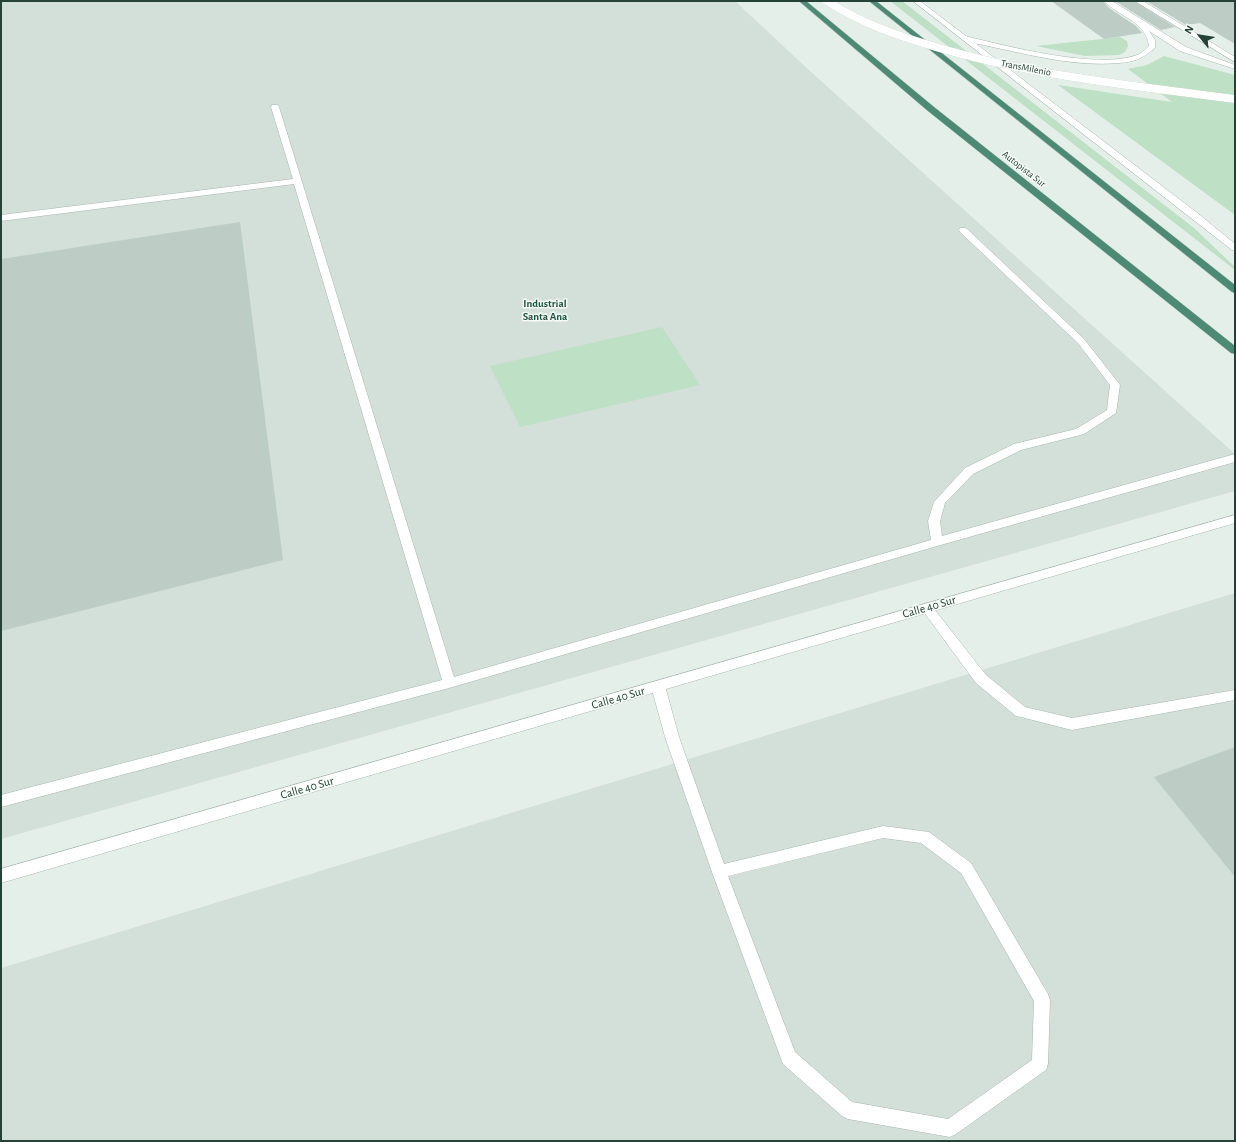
<!DOCTYPE html>
<html>
<head>
<meta charset="utf-8">
<style>
  body { margin:0 }
  #map { position:relative; width:1236px; height:1142px; overflow:hidden; background:#e5efea; font-family:"Alegreya Sans",sans-serif }
  canvas { display:block }
  .frame { position:absolute; inset:0; border:2px solid #244237; pointer-events:none }
  .north { position:absolute; left:1180px; top:16px; width:40px; height:40px; -webkit-text-stroke:3px #f6fbf8; paint-order:stroke; rotate:300deg; font-size:11px; font-weight:700; line-height:16px; text-align:center; color:#244237 }
  .north::after { content:''; display:block; margin:auto; width:14px; height:18px; background:#244237; clip-path:polygon(50% 0,100% 100%,50% 72%,0 100%) }
</style>
</head>
<body>
<div id="map">
<canvas width="1236" height="1142"></canvas>
<div class="frame"></div>
<div class="north">N</div>
</div>
<script>
const context = document.querySelector('canvas').getContext('2d');
context.lineJoin = 'round';
function fill(path, color) { context.fillStyle = color; context.fill(path, 'evenodd'); }
function strokePath(path, color, width, dash) { context.strokeStyle = color; context.lineWidth = width; context.lineCap = dash ? 'butt' : 'round'; context.setLineDash(dash || []); context.stroke(path); }
function label(font, color, halo, rows, align = 'center') {
  context.font = font + ' "Alegreya Sans",sans-serif'; context.lineWidth = 3; context.setLineDash([]); context.textBaseline = 'middle'; context.strokeStyle = halo; context.fillStyle = color; for (const [text, x, y, turn = 0] of rows) {
    context.save(); context.translate(x, y); context.rotate((+turn || 0) * Math.PI / 180); context.textAlign = isNaN(turn) ? turn : align; if (halo) context.strokeText(text, 0, 0); context.fillText(text, 0, 0); context.restore();
  }
}
const built = new Path2D(`
  M 1,1 L 735,1 L 810,71 L 1235,454 L 1235,491 L 1,839 Z
  M 1235,593 L 1235,1141 L 1,1141 L 1,968 Z`);
const green = new Path2D(`
  M 890,1 L 902,1 L 1194,228 L 1235,267 L 1235,270 Z
  M 1120,37 L 1127,41 L 1128,46 L 1125,52 L 1119,55 L 1085,56 L 1036,46 Z
  M 1164,56 L 1235,75 L 1235,215 L 1058,85 L 1172,102 L 1128,69 L 1147,65 Z
  M 662,327 L 700,385 L 520,427 L 490,366 Z`);
const building = new Path2D(`
  M 1051,1 L 1103,1 L 1109,8 L 1136,26 L 1142,33 L 1104,39 Z
  M 1115,1 L 1134,1 L 1175,27 L 1161,30 Z
  M 1146,1 L 1235,1 L 1235,44 L 1200,23 L 1186,25 Z
  M 240,222 L 283,560 L 1,631 L 1,259 Z
  M 1235,747 L 1235,877 L 1154,777 Z`);
const service = new Path2D(`
  M 1104,1 L 1112,1 L 1186,47 L 1235,65 L 1235,69 L 1180,51 L 1149,31 L 1155,40 L 1155,48 C 1143,58 1135,62 1119,63 C 1076,67 1030,55 988,46 C 980,44 968,43 962,38 L 965,36 C 1006,46 1098,70 1137,55 C 1141,54 1146,49 1149,46 C 1146,21 1119,17 1104,1 Z
  M 1135,1 L 1143,1 L 1235,57 L 1235,62 Z
  M 272,105 L 278,105 L 279,107 L 454,677 L 931,540 L 928,521 L 934,502 L 965,468 L 1014,444 L 1076,429 L 1107,410 L 1110,385 L 1078,343 L 960,232 L 959,230 L 960,228 L 966,228 L 1084,339 L 1120,385 L 1116,413 L 1084,434 L 1021,450 L 973,474 L 945,503 L 940,521 L 942,536 L 1235,454 L 1235,462 L 937,546 L 449,688 L 1,807 L 1,795 L 442,680 L 294,184 L 1,221 L 1,215 L 293,179 L 271,107 Z
  M 927,603 L 931,605 L 986,675 L 1025,707 L 1072,718 L 1235,690 L 1235,700 L 1072,730 L 1021,717 L 1016,716 L 976,683 L 923,611 L 921,608 L 923,605 Z
  M 658,681 L 663,682 L 665,686 L 679,737 L 724,864 L 883,826 L 929,832 L 971,863 L 1048,994 L 1050,1000 L 1048,1064 L 1046,1070 L 956,1134 L 950,1137 L 848,1119 L 842,1116 L 783,1064 L 712,872 L 665,737 L 651,686 L 653,682 ZM 883,838 L 921,843 L 961,873 L 1034,1001 L 1032,1060 L 948,1119 L 852,1102 L 795,1052 L 728,876 Z`);
const minor = new Path2D(`
  M 913,1 L 920,1 L 1200,215 L 1235,244 L 1235,251 L 1232,250 Z
  M 1235,515 L 1235,523 L 1,883 L 1,869 Z`);
const trunk = new Path2D(`
  M 799,1 L 806,1 L 934,107 L 1235,346 L 1235,354 L 1231,353 L 928,111 Z
  M 869,1 L 876,1 L 1235,285 L 1235,293 L 1232,292 Z`);
const serviceBridge = new Path2D(`
  M 827,1 C 860,23 898,36 936,47 C 1033,76 1135,86 1235,99`);
const farStreetnames = [
  ["TransMilenio",1026,68,11],
  ["Autopista Sur",1024,169,38]
];
const farNeighbourhoodnames = [
  ["Industrial",545,304],
  ["Santa Ana",545,317]
];
const streetNames = [
  ["Calle 40 Sur",929,607,-16],
  ["Calle 40 Sur",618,698,-16],
  ["Calle 40 Sur",307,788,-16]
];
fill(built, '#d3dfd9');
fill(green, '#bee0c5');
fill(building, '#bdcdc5');
strokePath(service, '#a7b8b1', 1);
strokePath(minor, '#a7b8b1', 1);
strokePath(trunk, '#c2cac7', 1);
fill(service, '#fff');
fill(minor, '#fff');
fill(trunk, '#4c8a76');
strokePath(serviceBridge, '#a7b8b1', 8, []);
strokePath(serviceBridge, '#fff', 8);
label('10px', '#244237', '#f6fbf8', farStreetnames);
label('bold 11px', '#1e5543', '#f6fbf8', farNeighbourhoodnames);
label('12px', '#244237', '#f6fbf8', streetNames);
</script>
</body>
</html>
